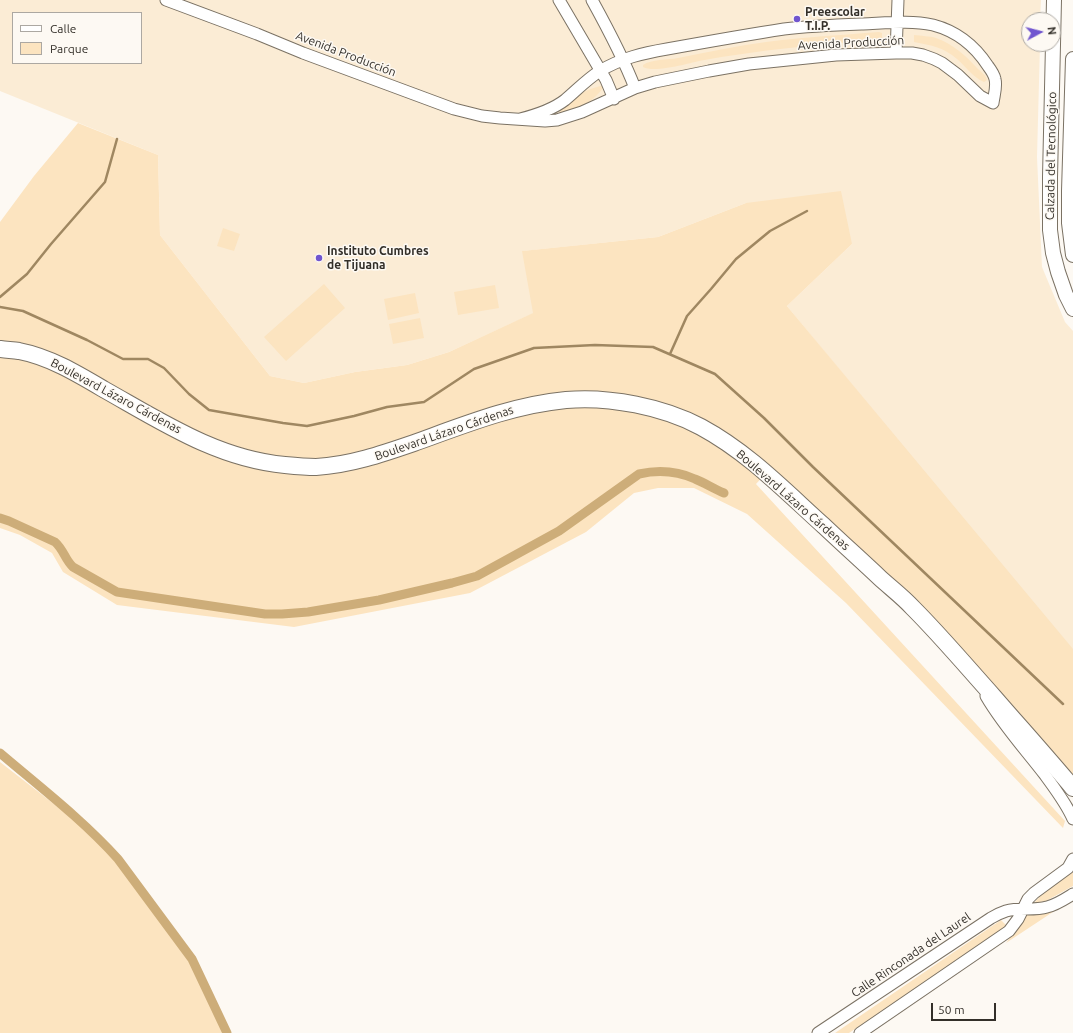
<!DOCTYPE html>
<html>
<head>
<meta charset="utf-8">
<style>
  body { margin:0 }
  #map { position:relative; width:1073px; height:1033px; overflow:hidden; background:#fdf9f3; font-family:Ubuntu,sans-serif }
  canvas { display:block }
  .legend { position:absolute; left:12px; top:12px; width:130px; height:52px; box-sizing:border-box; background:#fdf9f3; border:1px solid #aca8a2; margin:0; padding:5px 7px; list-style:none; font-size:12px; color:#332f29 }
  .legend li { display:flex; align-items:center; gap:8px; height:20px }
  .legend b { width:20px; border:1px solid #aca8a2 }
  .north { position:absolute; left:1021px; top:12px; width:40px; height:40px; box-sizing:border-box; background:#fdf9f3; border:1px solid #aca8a2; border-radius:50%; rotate:83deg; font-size:11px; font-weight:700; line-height:16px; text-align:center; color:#332f29 }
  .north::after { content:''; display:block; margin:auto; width:14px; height:18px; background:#7055cf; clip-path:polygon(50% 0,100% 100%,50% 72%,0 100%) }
  .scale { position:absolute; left:931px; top:1003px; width:65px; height:18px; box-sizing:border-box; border:2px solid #332f29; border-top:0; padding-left:5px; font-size:12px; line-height:14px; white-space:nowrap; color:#332f29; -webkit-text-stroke:3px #fdf9f3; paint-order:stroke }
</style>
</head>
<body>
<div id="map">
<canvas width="1073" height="1033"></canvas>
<ul class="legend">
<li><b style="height:5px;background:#fff"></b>Calle</li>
<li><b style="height:11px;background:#fce4c0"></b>Parque</li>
</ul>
<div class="north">N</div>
<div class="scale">50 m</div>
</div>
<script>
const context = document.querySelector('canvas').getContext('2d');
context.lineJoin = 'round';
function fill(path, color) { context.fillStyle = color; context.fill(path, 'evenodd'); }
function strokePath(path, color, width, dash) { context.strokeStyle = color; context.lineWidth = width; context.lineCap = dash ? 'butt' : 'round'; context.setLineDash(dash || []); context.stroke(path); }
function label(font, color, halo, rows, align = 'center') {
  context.font = font + ' Ubuntu,sans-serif'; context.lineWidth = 3; context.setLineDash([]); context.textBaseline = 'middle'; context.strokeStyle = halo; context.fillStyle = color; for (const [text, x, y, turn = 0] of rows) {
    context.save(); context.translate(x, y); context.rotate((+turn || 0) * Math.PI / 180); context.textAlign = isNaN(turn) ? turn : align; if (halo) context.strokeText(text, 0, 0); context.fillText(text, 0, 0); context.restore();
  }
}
const built = new Path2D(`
  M 0,0 L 1041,0 L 1040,20 L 1029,20 L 1029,44 L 1040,44 L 1037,157 L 1042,267 L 1065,322 L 1073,331 L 1073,654 L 787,306 L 852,244 L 746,203 L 658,237 L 523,251 L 534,313 L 449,352 L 407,365 L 355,372 L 304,383 L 270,376 L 160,235 L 158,155 L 0,91 ZM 13,13 L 141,13 L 141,63 L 13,63 Z`);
const green = new Path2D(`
  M 879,32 L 882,33 L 882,38 L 881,40 C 820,44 759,50 699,61 C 687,64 654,73 643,67 L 643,65 C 651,59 668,60 678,58 C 708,52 737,46 766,42 C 804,37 841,35 879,32 Z
  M 914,35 C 921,36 930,36 936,38 C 953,44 966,56 977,68 C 981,72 986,75 987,80 L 984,82 C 973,77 966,67 957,59 C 945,48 931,45 914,42 Z
  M 605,85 C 593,103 581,107 562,113 L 559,113 C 565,99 591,87 605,85 Z
  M 78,123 L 158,155 L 160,235 L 270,376 L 304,383 L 355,372 L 407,365 L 449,352 L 533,313 L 522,251 L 658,237 L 746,203 L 841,191 L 852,244 L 787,306 L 1073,649 L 1073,777 L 770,469 L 756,484 L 1065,821 L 1063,828 L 846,603 L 747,514 L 694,488 L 658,488 L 634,493 L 586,532 L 470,593 L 294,627 L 117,605 L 63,572 L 52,553 L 20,535 L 0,528 L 0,222 L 34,176 Z
  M 223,228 L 240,234 L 234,251 L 217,246 Z
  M 324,284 L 345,308 L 286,361 L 264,337 Z
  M 495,285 L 499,308 L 458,315 L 454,292 Z
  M 415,293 L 419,313 L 388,320 L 384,299 Z
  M 420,318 L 424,338 L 393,344 L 389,324 Z
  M 0,762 L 104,843 L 192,959 L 227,1033 L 0,1033 Z
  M 1073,872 L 1073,886 L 1046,901 L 1034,903 L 1043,893 Z
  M 1062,906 L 1006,943 L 1027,914 Z
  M 1001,920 L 1008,927 L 849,1033 L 835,1033 Z`);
const stream = new Path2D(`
  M 0,297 L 27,274 L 51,244 L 105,182 L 117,139
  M 0,307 L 23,311 L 87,340 L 123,359 L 148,359 L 164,368 L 189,394 L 209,410 L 283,423 L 307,426 L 354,416 L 387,407 L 424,402 L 474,369 L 534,348 L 595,345 L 653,347 L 715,374 L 764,418 L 813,467 L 1063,704
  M 670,354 L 687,316 L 711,289 L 736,259 L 770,231 L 807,211`);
const canal = new Path2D(`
  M 0,518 L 9,521 L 55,542 C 64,550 65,560 73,567 L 117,592 L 265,614 L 282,614 L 308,612 L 379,600 L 452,583 L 477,576 L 559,531 L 639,474 C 657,470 677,471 695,479 C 705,483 714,489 724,493
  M 0,753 C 40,787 83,820 118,859 L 192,959 L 227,1033`);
const minor = new Path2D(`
  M 166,0 L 257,34 L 303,53 L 454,109 L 482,116 L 500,118 L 545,121 L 557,120 L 582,112 L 635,88 L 655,82 L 709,71 L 749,64 L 836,55 L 896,53 L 912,53 L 923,55 L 934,59 L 942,63 L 958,75 L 980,96 L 993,103 C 994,95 997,87 995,79 C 994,74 991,70 988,66 C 975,46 956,31 933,25 C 911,20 886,23 863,24 C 837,25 810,26 784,29 C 745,35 706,42 667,49 C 644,53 621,58 600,71 C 587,79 577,90 565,100 C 552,110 536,115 520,119
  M 559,0 L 606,80 L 614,99
  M 592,0 C 608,29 623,57 635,88
  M 896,53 L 898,0
  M 986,696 C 1002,724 1025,749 1045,775 C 1055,789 1066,803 1073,819
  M 818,1033 L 991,918 C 996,915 1000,913 1006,911 C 1019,907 1034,911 1047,907 C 1056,905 1065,899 1073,894
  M 860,1033 L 1009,931 L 1018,919 L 1028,899 L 1034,893 L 1068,868 L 1073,859`);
const major = new Path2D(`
  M 1054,0 L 1050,177 L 1050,230 L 1053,253 L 1058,272 L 1066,295 L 1073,309
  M 1073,59 L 1069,191 L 1069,223 L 1073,255`);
const highway = new Path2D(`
  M 0,349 C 6,350 13,350 19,351 C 50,357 78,374 105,390 C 162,422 218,459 285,465 C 295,466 306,467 316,467 C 350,465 382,454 414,443 C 464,425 513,405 566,400 C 609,396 664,407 701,427 C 749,453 785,491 824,526 C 843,544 862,561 880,578 C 891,588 903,597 913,608 C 941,636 967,667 994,697 C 1020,727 1047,757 1073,788`);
const markers = [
  [797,19,4,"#7055cf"],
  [319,258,4,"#7055cf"]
];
const poiNames = [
  ["Preescolar",805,12],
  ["T.I.P.",805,26],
  ["Instituto Cumbres",327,251],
  ["de Tijuana",327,265]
];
const streetNames = [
  ["Avenida Producción",851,43,-3],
  ["Avenida Producción",346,54,21],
  ["Calzada del Tecnológico",1051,156,-89],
  ["Boulevard Lázaro Cárdenas",116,396,28],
  ["Boulevard Lázaro Cárdenas",444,433,-19],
  ["Boulevard Lázaro Cárdenas",793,500,41],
  ["Calle Rinconada del Laurel",911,955,-34]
];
fill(built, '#fbecd5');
fill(green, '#fce4c0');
strokePath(stream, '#9f8761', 2.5);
strokePath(canal, '#cdad79', 9);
strokePath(minor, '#7b7264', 13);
strokePath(major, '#7b7264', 16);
strokePath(highway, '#7b7264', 18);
strokePath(minor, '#fff', 11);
strokePath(major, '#fff', 14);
strokePath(highway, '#fff', 16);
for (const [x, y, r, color] of markers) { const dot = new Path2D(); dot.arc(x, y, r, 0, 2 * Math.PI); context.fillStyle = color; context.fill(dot); strokePath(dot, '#fdf9f3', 1.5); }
label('bold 12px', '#332f29', '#fdf9f3', poiNames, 'left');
label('12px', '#332f29', '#fdf9f3', streetNames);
</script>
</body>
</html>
